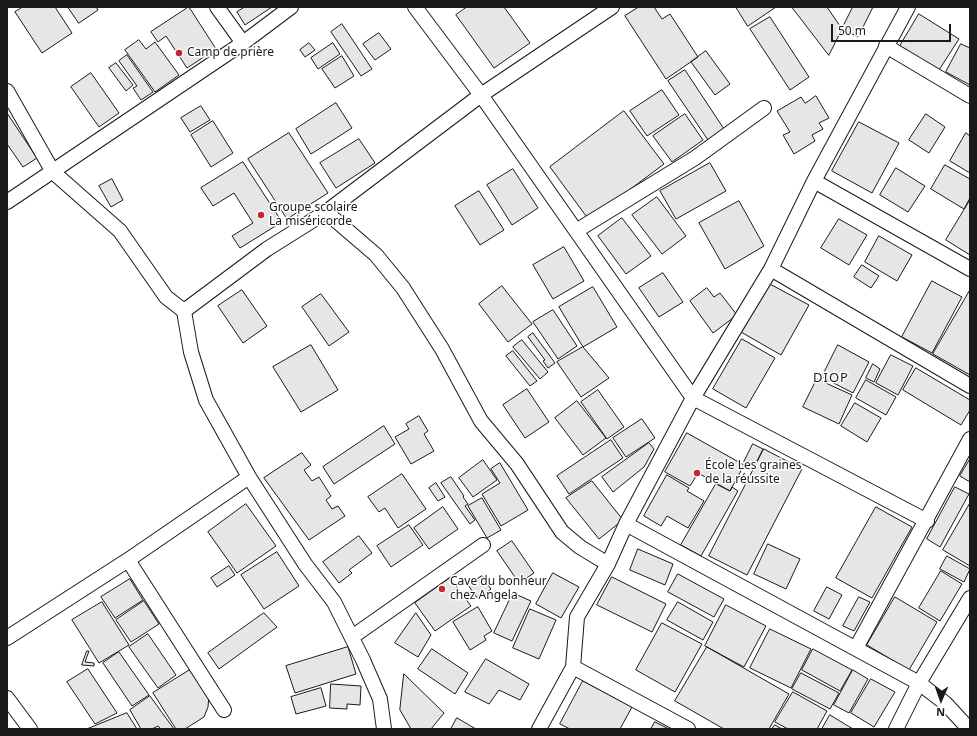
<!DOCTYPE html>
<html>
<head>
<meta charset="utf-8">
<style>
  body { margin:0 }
  #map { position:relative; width:977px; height:736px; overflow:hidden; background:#fff; font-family:"Noto Sans",sans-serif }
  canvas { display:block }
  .frame { position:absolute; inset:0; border:8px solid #1a1a1a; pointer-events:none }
  .north { position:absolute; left:921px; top:680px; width:40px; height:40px; -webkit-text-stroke:3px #fff; paint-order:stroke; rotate:182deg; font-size:11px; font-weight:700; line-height:16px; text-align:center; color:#1a1a1a }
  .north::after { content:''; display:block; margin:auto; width:14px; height:18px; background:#1a1a1a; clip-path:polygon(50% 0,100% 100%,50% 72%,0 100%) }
  .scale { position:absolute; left:831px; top:24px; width:120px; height:18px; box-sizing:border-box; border:2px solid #1a1a1a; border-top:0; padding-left:5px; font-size:12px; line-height:14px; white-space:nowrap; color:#1a1a1a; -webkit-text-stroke:3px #fff; paint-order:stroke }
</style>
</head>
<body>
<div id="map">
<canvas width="977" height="736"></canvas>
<div class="frame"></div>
<div class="north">N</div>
<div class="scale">50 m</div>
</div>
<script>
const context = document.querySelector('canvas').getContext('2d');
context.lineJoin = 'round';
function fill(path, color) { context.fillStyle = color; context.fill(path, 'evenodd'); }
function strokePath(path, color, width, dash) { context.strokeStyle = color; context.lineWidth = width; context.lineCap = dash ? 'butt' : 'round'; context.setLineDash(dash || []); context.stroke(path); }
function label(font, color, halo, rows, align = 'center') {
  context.font = font + ' "Noto Sans",sans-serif'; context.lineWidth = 3; context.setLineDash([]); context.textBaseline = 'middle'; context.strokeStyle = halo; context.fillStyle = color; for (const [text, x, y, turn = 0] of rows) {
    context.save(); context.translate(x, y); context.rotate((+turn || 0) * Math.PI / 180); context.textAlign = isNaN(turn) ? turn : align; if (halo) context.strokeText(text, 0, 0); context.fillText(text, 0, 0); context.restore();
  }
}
const building = new Path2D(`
  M 23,7 L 55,7 L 72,33 L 42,53 L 15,12 Z
  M 68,7 L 96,7 L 98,10 L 79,23 Z
  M 189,7 L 216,49 L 187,68 L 166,36 L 158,42 L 151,32 Z
  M 245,7 L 272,7 L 245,25 L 237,12 Z
  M 467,7 L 504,7 L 530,43 L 494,68 L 456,15 Z
  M 639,7 L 654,7 L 662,19 L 670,14 L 698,57 L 666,79 L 625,16 Z
  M 736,7 L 776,7 L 748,26 Z
  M 792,7 L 827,7 L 842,29 L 829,55 Z
  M 853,7 L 873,7 L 858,37 L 842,29 Z
  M 919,14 L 959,39 L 939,70 L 900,46 Z
  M 770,17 L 809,77 L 790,90 L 750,29 Z
  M 342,24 L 372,69 L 361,76 L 331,32 Z
  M 379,33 L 391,49 L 375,60 L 363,44 Z
  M 139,40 L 146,49 L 155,42 L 179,75 L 155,92 L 125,50 Z
  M 309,43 L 315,50 L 305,57 L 300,50 Z
  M 333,43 L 340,54 L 318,69 L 311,58 Z
  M 961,44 L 970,48 L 970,85 L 946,72 Z
  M 706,51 L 730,84 L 715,95 L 691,62 Z
  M 127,55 L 153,92 L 141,100 L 133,88 L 137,86 L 119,61 Z
  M 342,56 L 354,76 L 335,88 L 322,69 Z
  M 116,63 L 133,85 L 126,91 L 109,68 Z
  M 685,70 L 724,129 L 708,140 L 668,81 Z
  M 91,73 L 119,113 L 99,127 L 71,87 Z
  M 662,90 L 679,115 L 647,136 L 630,111 Z
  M 816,96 L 829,118 L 819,123 L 823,129 L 812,135 L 815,141 L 794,154 L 783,135 L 790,132 L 777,111 L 801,97 L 805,103 Z
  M 336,103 L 352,128 L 311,154 L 296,129 Z
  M 201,106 L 210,120 L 190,132 L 181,118 Z
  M 624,111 L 664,164 L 589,220 L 550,167 Z
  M 7,113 L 37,158 L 23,167 L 7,144 Z
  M 685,114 L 703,140 L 672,162 L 653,136 Z
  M 926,114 L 945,127 L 929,153 L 909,140 Z
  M 213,121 L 233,153 L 211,167 L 191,135 Z
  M 859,122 L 899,143 L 872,193 L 832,171 Z
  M 289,133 L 328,193 L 287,219 L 248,159 Z
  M 966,133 L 970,136 L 970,173 L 950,161 Z
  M 359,139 L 375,163 L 336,188 L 320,163 Z
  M 243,162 L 282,222 L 240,248 L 232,236 L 253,223 L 234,193 L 213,206 L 201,188 Z
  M 710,163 L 726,191 L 676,219 L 660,191 Z
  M 945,165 L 970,179 L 970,198 L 964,209 L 931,189 Z
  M 896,168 L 925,186 L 908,212 L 880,195 Z
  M 513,169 L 538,208 L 512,225 L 487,185 Z
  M 112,179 L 123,200 L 111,207 L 99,186 Z
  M 479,191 L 504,230 L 480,245 L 455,206 Z
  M 657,197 L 686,236 L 662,254 L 632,215 Z
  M 970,200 L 970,255 L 946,240 Z
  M 739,201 L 764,246 L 725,269 L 699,223 Z
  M 622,218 L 651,256 L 626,274 L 598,236 Z
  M 839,219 L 867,235 L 849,265 L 821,248 Z
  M 879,236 L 912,255 L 897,281 L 865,262 Z
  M 564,247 L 584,281 L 553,299 L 533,265 Z
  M 862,265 L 879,276 L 871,288 L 854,277 Z
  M 663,273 L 683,302 L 659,317 L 639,288 Z
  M 932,281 L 962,297 L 932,353 L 902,337 Z
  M 768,283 L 809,305 L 781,355 L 741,332 Z
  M 502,286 L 532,324 L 508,342 L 479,304 Z
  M 593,287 L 617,327 L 583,347 L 559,307 Z
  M 707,288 L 714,297 L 720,293 L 737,315 L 713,333 L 690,301 Z
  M 242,290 L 267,326 L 243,343 L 218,306 Z
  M 970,290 L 970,375 L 933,354 Z
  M 321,294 L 349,332 L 329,346 L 302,307 Z
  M 553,310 L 577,346 L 558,359 L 533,322 Z
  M 533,333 L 555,363 L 548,368 L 543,361 L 545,360 L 528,337 Z
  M 742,339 L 775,358 L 746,408 L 713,389 Z
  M 522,340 L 548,372 L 540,379 L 513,347 Z
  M 311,345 L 338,390 L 301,412 L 273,367 Z
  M 838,345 L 869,362 L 853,393 L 822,377 Z
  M 583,347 L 609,378 L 581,397 L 557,362 Z
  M 513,351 L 537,381 L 530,386 L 506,356 Z
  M 891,355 L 913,366 L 898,395 L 876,383 Z
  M 873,364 L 880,369 L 874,382 L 866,378 Z
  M 916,368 L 970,400 L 970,410 L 961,425 L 903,390 Z
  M 817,379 L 852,395 L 839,424 L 803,407 Z
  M 866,380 L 896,397 L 886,415 L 856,398 Z
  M 527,389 L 549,422 L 525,438 L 503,405 Z
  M 598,390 L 624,427 L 607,439 L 581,402 Z
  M 577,401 L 606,438 L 583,455 L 555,418 Z
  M 855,403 L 881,418 L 867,442 L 841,426 Z
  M 419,416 L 428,431 L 424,434 L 434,451 L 411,464 L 395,437 L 409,429 L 406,424 Z
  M 642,419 L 655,438 L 626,457 L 613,438 Z
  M 384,426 L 395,444 L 334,484 L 323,467 Z
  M 687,433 L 744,465 L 730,491 L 698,473 L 690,486 L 665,472 Z
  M 611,440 L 623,458 L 569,494 L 557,476 Z
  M 649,443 L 654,449 L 644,467 L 613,492 L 602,477 Z
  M 753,444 L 763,449 L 754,467 L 744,462 Z
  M 764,449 L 802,469 L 747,575 L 709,556 Z
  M 302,453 L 311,465 L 304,470 L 312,481 L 319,477 L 331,496 L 326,500 L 332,509 L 338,506 L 345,516 L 309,540 L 264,478 Z
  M 970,459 L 970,482 L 960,476 Z
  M 483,460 L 497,480 L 473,497 L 459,478 Z
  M 500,463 L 528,510 L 501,526 L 482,494 L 500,483 L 491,469 Z
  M 402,474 L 426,509 L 398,528 L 385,508 L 379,512 L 368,497 Z
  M 667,475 L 689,488 L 687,491 L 704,501 L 688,528 L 667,516 L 661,526 L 644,516 Z
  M 451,477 L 464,496 L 463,497 L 468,504 L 465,506 L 475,520 L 470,524 L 441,483 Z
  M 592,481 L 623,520 L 599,539 L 566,498 Z
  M 436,483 L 445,497 L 438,501 L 429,488 Z
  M 716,484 L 730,491 L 732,487 L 738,491 L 701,556 L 681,545 Z
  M 955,487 L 969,494 L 940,547 L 927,539 Z
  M 482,498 L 501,530 L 487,538 L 468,506 Z
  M 970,503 L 970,566 L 943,550 Z
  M 246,504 L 276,546 L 237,573 L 208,532 Z
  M 443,507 L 458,529 L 429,549 L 414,528 Z
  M 876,507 L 912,527 L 872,598 L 836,578 Z
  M 409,525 L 423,545 L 391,567 L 377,546 Z
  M 359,536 L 372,553 L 349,570 L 352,573 L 339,583 L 323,562 Z
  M 512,541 L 534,573 L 519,583 L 497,551 Z
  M 768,544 L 800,559 L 786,589 L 754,574 Z
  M 638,549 L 673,564 L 665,585 L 630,570 Z
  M 277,552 L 299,586 L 264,609 L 241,575 Z
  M 947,556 L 970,569 L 964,582 L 940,569 Z
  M 229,566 L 235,575 L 217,587 L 211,578 Z
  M 941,571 L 962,584 L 940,621 L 919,608 Z
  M 553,573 L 579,587 L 561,618 L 536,604 Z
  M 678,574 L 724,599 L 714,617 L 668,592 Z
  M 482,576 L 491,589 L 478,599 L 468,585 Z
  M 612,577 L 666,604 L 652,632 L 597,605 Z
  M 450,578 L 471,606 L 435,631 L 415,603 Z
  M 130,579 L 143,600 L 115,618 L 101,597 Z
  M 827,587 L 842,595 L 829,619 L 814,611 Z
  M 513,593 L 531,601 L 512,641 L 494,633 Z
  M 859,597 L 870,602 L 854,631 L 843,626 Z
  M 895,597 L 937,622 L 909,670 L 867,645 Z
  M 144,601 L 159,624 L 131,642 L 116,620 Z
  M 102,602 L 129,645 L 99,663 L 72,620 Z
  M 678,602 L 713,622 L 703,640 L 667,620 Z
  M 726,605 L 766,626 L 744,667 L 705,646 Z
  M 478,607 L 492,631 L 484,636 L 486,640 L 470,650 L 453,622 Z
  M 530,609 L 556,620 L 539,659 L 513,648 Z
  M 264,613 L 277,627 L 219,669 L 208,653 Z
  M 416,613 L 431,635 L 418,657 L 395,643 Z
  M 662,623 L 702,644 L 675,692 L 636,670 Z
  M 770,629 L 811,649 L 791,688 L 750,668 Z
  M 148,634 L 176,675 L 158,688 L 129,647 Z
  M 348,647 L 356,674 L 295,693 L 286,666 Z
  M 707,647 L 789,694 L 769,729 L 724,729 L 675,701 Z
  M 432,649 L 468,673 L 455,694 L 418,669 Z
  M 813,649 L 852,670 L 840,691 L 802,670 Z
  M 87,651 L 89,651 L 85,662 L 94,663 L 94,666 L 82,665 Z
  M 119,652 L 149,695 L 132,706 L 103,663 Z
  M 486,659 L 529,684 L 520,700 L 499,690 L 489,704 L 465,692 Z
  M 193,668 L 209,695 L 208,707 L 204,717 L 185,729 L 176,729 L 153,693 Z
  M 88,669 L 117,713 L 95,724 L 67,682 Z
  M 853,670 L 868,679 L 849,713 L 834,705 Z
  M 801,673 L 839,693 L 830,709 L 792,689 Z
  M 404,674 L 444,713 L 431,729 L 411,729 L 400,710 Z
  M 871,679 L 895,692 L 874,727 L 851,713 Z
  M 583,681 L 632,707 L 620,729 L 570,729 L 560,724 Z
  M 331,684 L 361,686 L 360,705 L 347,704 L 347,709 L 330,708 Z
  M 321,688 L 326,706 L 296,714 L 291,697 Z
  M 793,692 L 827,711 L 817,729 L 788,729 L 775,722 Z
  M 150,696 L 174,729 L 161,729 L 158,726 L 152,729 L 141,729 L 130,710 Z
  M 127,713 L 137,729 L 87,729 Z
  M 830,715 L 853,729 L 822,729 Z
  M 457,718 L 476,729 L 451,729 Z
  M 655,722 L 669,729 L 651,729 Z
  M 775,725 L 782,729 L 772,729 Z`);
const minor = new Path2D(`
  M 217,7 L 243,43
  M 415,7 L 481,95 L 693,398 L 927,521
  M 886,46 L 970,96
  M 7,91 L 53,172 L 120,231 L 166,297 L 184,311 L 191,352 L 206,400 L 249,477 L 305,564 L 334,602 L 363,660 L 380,699 L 384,729
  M 814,181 L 970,269
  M 7,202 L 243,43 L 291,7
  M 326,212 L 376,255 L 403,288 L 442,349 L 481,421 L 517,464 L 562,532 L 580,547 L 608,564
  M 576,231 L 695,158 L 764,108
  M 771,269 L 970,386
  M 184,311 L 267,249 L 326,212 L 481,95 L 612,7
  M 626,524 L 919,683 L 945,703 L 969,729
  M 128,560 L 224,710
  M 352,637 L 483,545
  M 7,638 L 128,560 L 249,477
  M 856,648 L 970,439
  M 573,667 L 688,729
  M 7,698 L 30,729
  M 539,729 L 573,667 L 577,617 L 608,564 L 626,524 L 693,398 L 771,269 L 814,181 L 908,7
  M 896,729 L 919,683 L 970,598`);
const markers = [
  [179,53,4,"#c62828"],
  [261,215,4,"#c62828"],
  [697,473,4,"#c62828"],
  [442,589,4,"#c62828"]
];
const poiNames = [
  ["Camp de prière",187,53],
  ["Groupe scolaire",269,208],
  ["La miséricorde",269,222],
  ["École Les graines",705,466],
  ["de la réussite",705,480],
  ["Cave du bonheur",450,582],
  ["chez Angela",450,596]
];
const neighbourhoodNames = [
  ["DIOP",831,378]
];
fill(building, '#e6e6e6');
strokePath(building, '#1a1a1a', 1);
strokePath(minor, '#1a1a1a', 16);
strokePath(minor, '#fff', 14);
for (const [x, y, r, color] of markers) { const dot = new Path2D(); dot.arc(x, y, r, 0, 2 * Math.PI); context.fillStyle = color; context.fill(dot); strokePath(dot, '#fff', 1.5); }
label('12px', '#1a1a1a', '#fff', poiNames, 'left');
context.letterSpacing = '1px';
label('13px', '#1a1a1a', '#fff', neighbourhoodNames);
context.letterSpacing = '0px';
</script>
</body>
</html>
